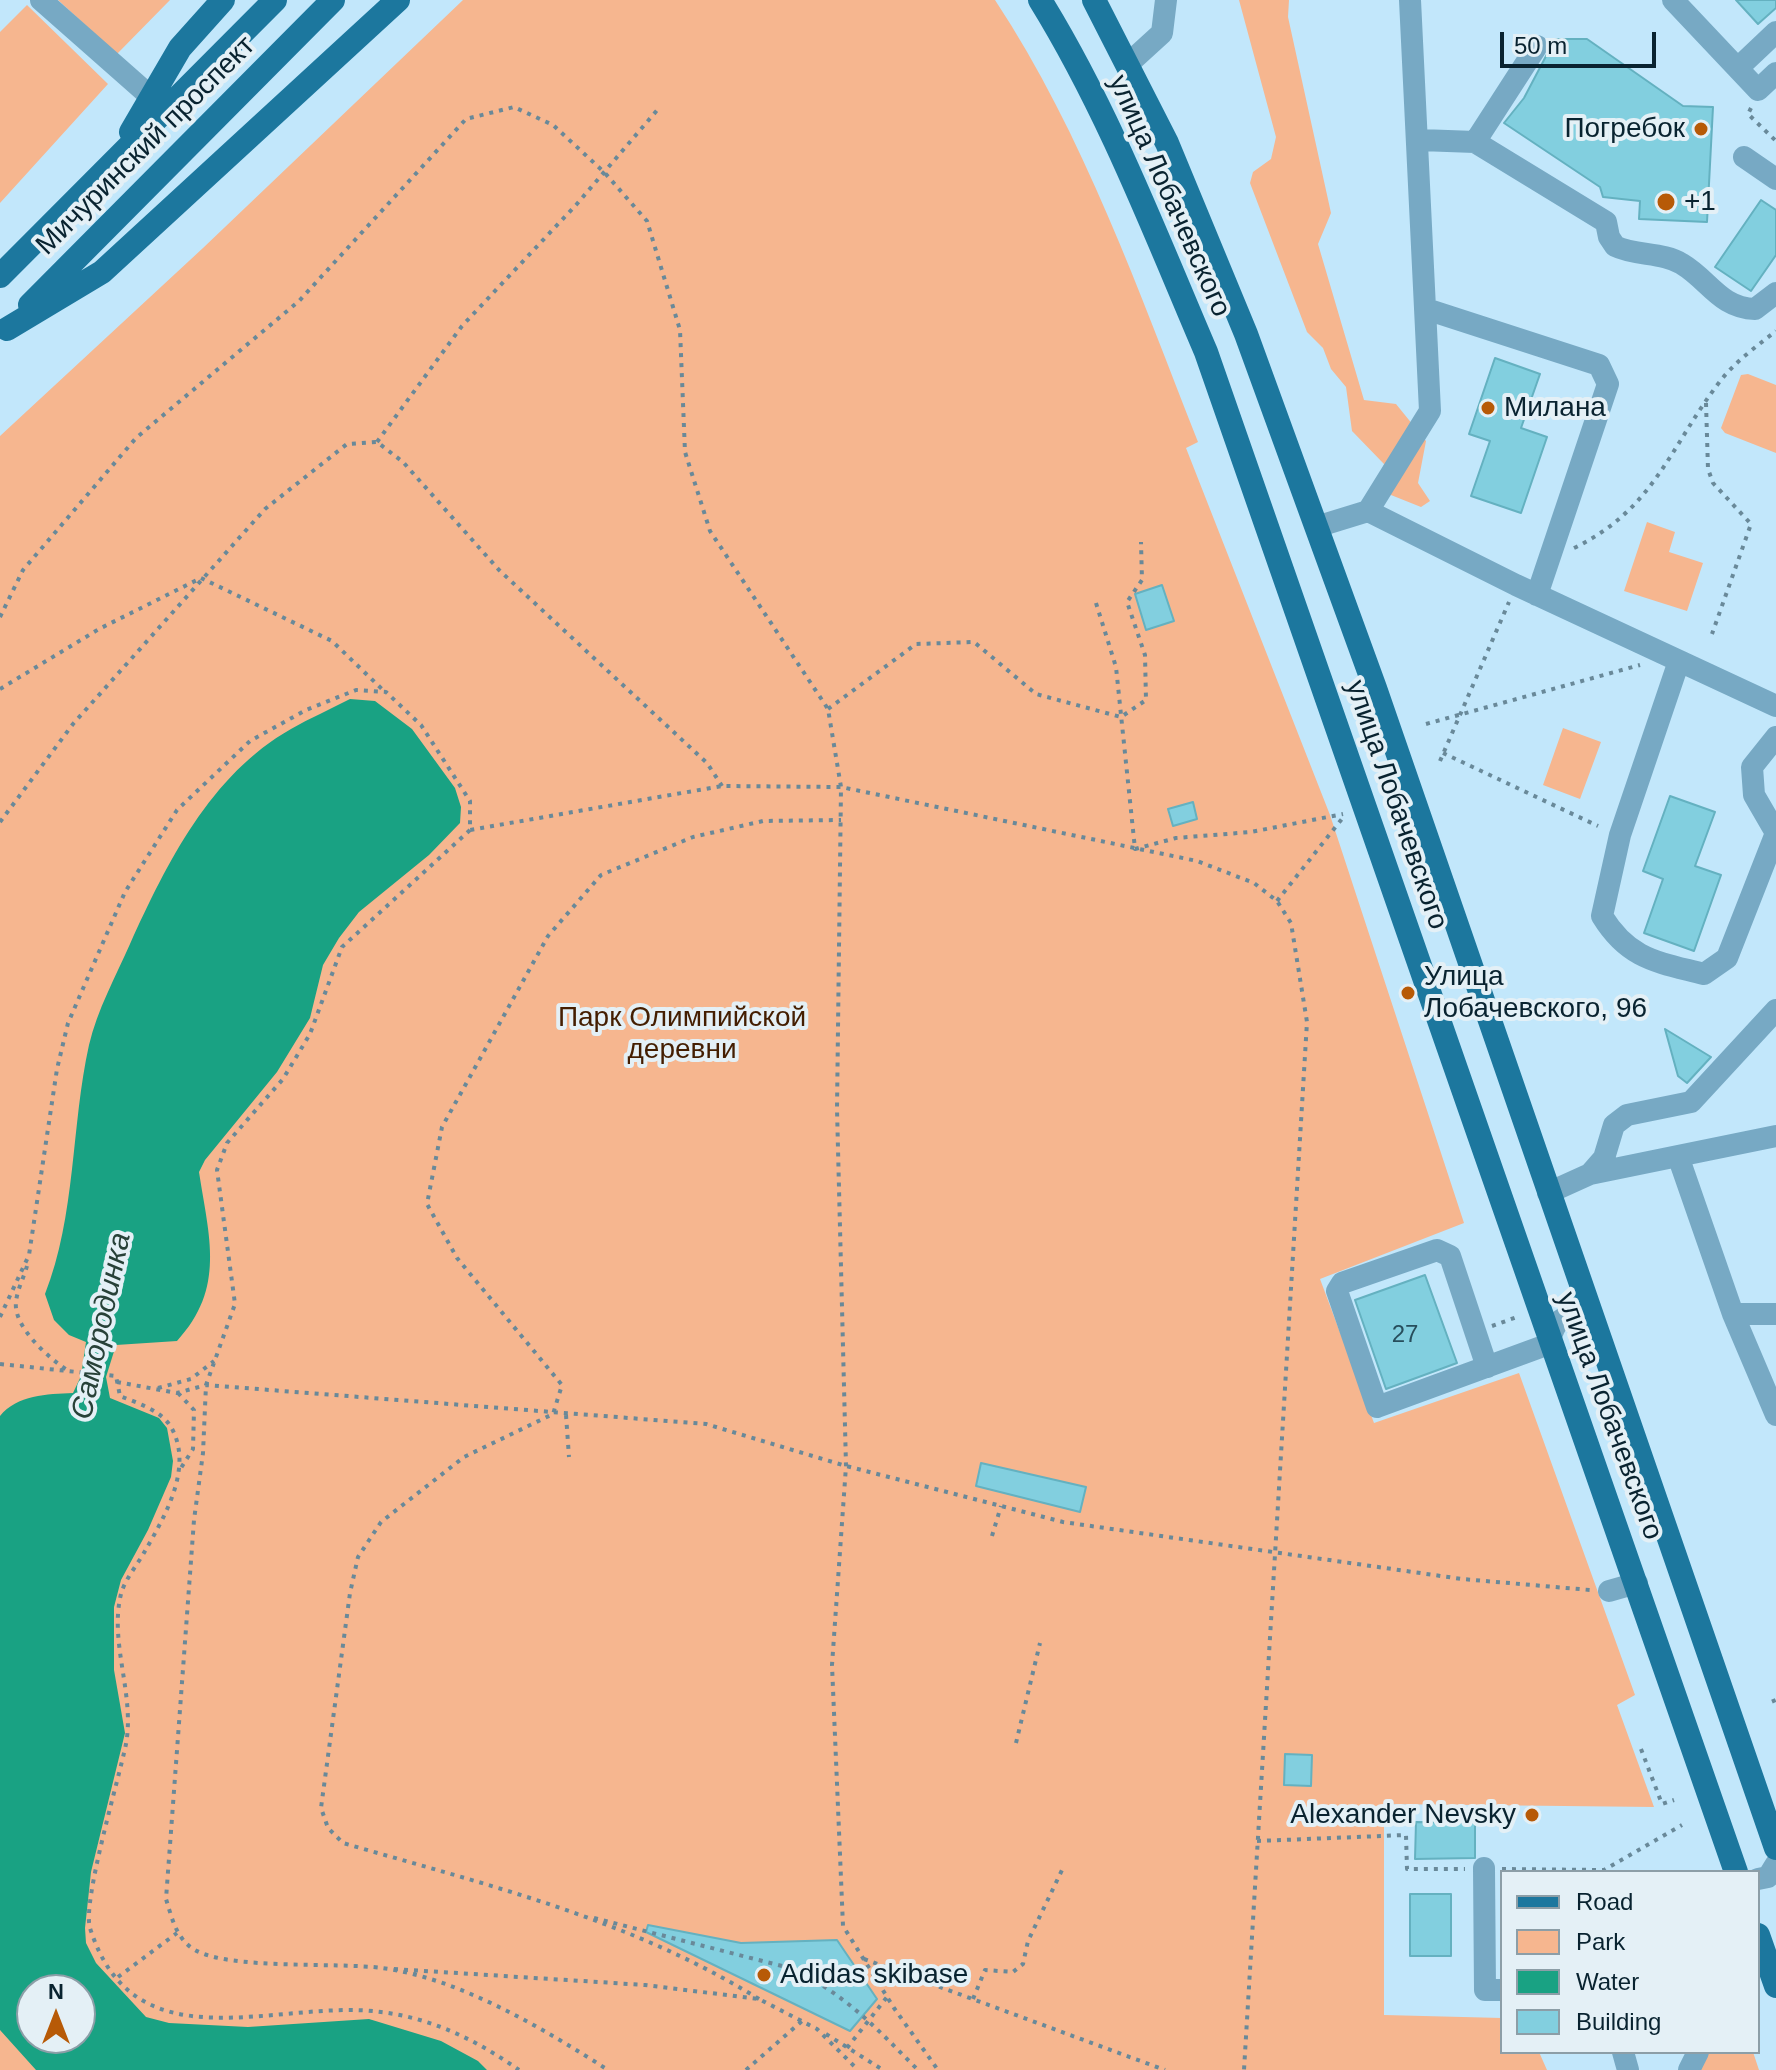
<!DOCTYPE html>
<html>
<head>
<meta charset="utf-8">
<style>
  body { margin:0 }
  #map { position:relative; width:1776px; height:2070px; overflow:hidden; background:#c2e7fb; font-family:Helvetica,sans-serif }
  canvas { display:block }
  .legend { position:absolute; left:1500px; top:1870px; width:260px; height:184px; box-sizing:border-box; background:#e4f0f6; border:2px solid #8c9ea7; margin:0; padding:10px 14px; list-style:none; font-size:24px; color:#092330 }
  .legend li { display:flex; align-items:center; gap:16px; height:40px }
  .legend b { width:40px; border:2px solid #8c9ea7 }
  .north { position:absolute; left:16px; top:1974px; width:80px; height:80px; box-sizing:border-box; background:#e4f0f6; border:2px solid #8c9ea7; border-radius:50%; rotate:0deg; font-size:22px; font-weight:700; line-height:32px; text-align:center; color:#092330 }
  .north::after { content:''; display:block; margin:auto; width:28px; height:36px; background:#b75a07; clip-path:polygon(50% 0,100% 100%,50% 72%,0 100%) }
  .scale { position:absolute; left:1500px; top:32px; width:156px; height:36px; box-sizing:border-box; border:4px solid #092330; border-top:0; padding-left:10px; font-size:24px; line-height:28px; white-space:nowrap; color:#092330; -webkit-text-stroke:6px #e4f0f6; paint-order:stroke }
</style>
</head>
<body>
<div id="map">
<canvas width="1776" height="2070"></canvas>
<ul class="legend">
<li><b style="height:10px;background:#1c779e"></b>Road</li>
<li><b style="height:22px;background:#f6b68f"></b>Park</li>
<li><b style="height:22px;background:#19a283"></b>Water</li>
<li><b style="height:22px;background:#82cfdf"></b>Building</li>
</ul>
<div class="north">N</div>
<div class="scale">50 m</div>
</div>
<script>
const context = document.querySelector('canvas').getContext('2d');
context.lineJoin = 'round';
function fill(path, color) { context.fillStyle = color; context.fill(path, 'evenodd'); }
function strokePath(path, color, width, dash) { context.strokeStyle = color; context.lineWidth = width; context.lineCap = dash ? 'butt' : 'round'; context.setLineDash(dash || []); context.stroke(path); }
function label(font, color, halo, rows, align = 'center') {
  context.font = font + ' Helvetica,sans-serif'; context.lineWidth = 8; context.setLineDash([]); context.textBaseline = 'middle'; context.strokeStyle = halo; context.fillStyle = color; for (const [text, x, y, turn = 0] of rows) {
    context.save(); context.translate(x, y); context.rotate((+turn || 0) * Math.PI / 180); context.textAlign = isNaN(turn) ? turn : align; if (halo) context.strokeText(text, 0, 0); context.fillText(text, 0, 0); context.restore();
  }
}
const green = new Path2D(`
  M 58,0 L 170,0 L 117,54 Z
  M 463,0 L 995,0 C 1084,135 1139,292 1198,442 L 1186,448 L 1330,815 L 1464,1223 L 1320,1279 L 1374,1423 L 1519,1373 L 1635,1695 L 1617,1705 L 1654,1807 L 1384,1804 L 1384,2015 L 1502,2018 L 1502,2052 L 1539,2052 L 1547,2070 L 0,2070 L 0,436 L 203,248 ZM 32,1990 L 80,1990 L 80,2038 L 32,2038 Z
  M 1239,0 L 1289,0 L 1288,17 L 1331,213 L 1318,244 L 1364,400 L 1396,404 L 1426,441 L 1418,483 L 1430,501 L 1421,507 L 1391,495 L 1382,475 L 1384,464 L 1352,431 L 1346,387 L 1331,369 L 1323,348 L 1307,332 L 1250,183 L 1253,172 L 1271,159 L 1276,137 Z
  M 27,5 L 108,84 L 0,203 L 0,32 Z
  M 1748,374 L 1776,385 L 1776,453 L 1725,433 L 1721,428 L 1741,375 Z
  M 1647,522 L 1675,532 L 1669,552 L 1703,563 L 1687,611 L 1624,591 Z
  M 1563,728 L 1601,742 L 1580,799 L 1543,785 Z
  M 1707,2052 L 1753,2052 L 1759,2070 L 1697,2070 Z`);
const water = new Path2D(`
  M 350,699 L 375,701 L 412,729 L 455,788 L 461,807 L 460,823 L 429,855 L 359,912 L 339,938 L 323,965 L 310,1018 L 277,1072 L 205,1160 L 199,1172 C 209,1237 226,1288 177,1341 L 116,1345 L 106,1377 L 110,1398 L 159,1418 L 167,1428 L 173,1461 L 171,1477 L 148,1530 L 121,1580 L 114,1607 L 114,1670 L 125,1733 L 91,1872 L 85,1928 L 86,1943 L 96,1963 L 146,2017 L 169,2023 L 248,2027 L 369,2019 L 441,2041 L 478,2061 L 487,2070 L 36,2070 L 0,2030 L 0,1416 C 17,1395 47,1394 73,1393 L 81,1376 L 86,1342 L 69,1335 L 54,1320 L 45,1294 C 76,1216 71,1126 89,1045 C 97,1010 116,976 130,944 C 167,863 210,775 291,729 C 310,718 331,709 350,699 ZM 32,1990 L 80,1990 L 80,2038 L 32,2038 Z`);
const building = new Path2D(`
  M 1736,0 L 1776,0 L 1776,8 L 1758,24 Z
  M 1555,39 L 1587,39 L 1683,106 L 1713,107 L 1707,222 L 1639,219 L 1640,201 L 1603,197 L 1600,187 L 1504,123 L 1524,98 Z
  M 1761,200 L 1776,210 L 1776,255 L 1751,291 L 1715,267 Z
  M 1495,358 L 1540,374 L 1521,428 L 1547,437 L 1521,513 L 1471,496 L 1490,441 L 1469,434 Z
  M 1162,585 L 1174,621 L 1146,630 L 1135,594 Z
  M 1670,796 L 1715,812 L 1695,866 L 1721,875 L 1694,951 L 1644,933 L 1663,879 L 1643,871 Z
  M 1193,802 L 1197,819 L 1173,826 L 1168,809 Z
  M 1665,1029 L 1711,1057 L 1687,1083 L 1678,1076 Z
  M 1425,1275 L 1457,1363 L 1386,1389 L 1355,1300 Z
  M 981,1463 L 1086,1487 L 1080,1512 L 976,1486 Z
  M 1285,1754 L 1312,1755 L 1311,1786 L 1284,1785 Z
  M 1416,1822 L 1475,1823 L 1475,1858 L 1415,1859 Z
  M 1410,1894 L 1451,1894 L 1451,1956 L 1410,1956 Z
  M 648,1925 L 741,1943 L 837,1940 L 877,1999 L 850,2031 L 646,1932 Z`);
const path = new Path2D(`
  M 1751,108 L 1748,114 L 1776,141
  M 1706,403 L 1708,469 L 1713,483 L 1751,524 L 1712,634
  M 377,442 L 462,326 L 576,205 L 659,108
  M 1574,548 C 1655,509 1670,446 1721,380 C 1736,361 1757,346 1776,331
  M 201,578 L 332,641 L 384,691
  M 1096,603 L 1116,667 L 1135,849 L 1176,838 L 1251,832 L 1343,814
  M 0,617 L 23,570 L 136,438 L 299,301 L 466,119 L 514,107 L 553,125 L 604,172 L 647,221 L 680,330 L 685,452 L 710,531 L 828,709 L 841,787 L 1197,861 L 1254,883 L 1277,901 L 1291,923 L 1307,1022 L 1244,2070
  M 0,689 L 99,629 L 199,579
  M 828,709 L 916,644 L 974,642 L 1036,694 L 1121,717 L 1146,700 L 1145,655 L 1127,602 L 1142,580 L 1141,542
  M 1426,724 L 1640,665
  M 1443,753 L 1598,826
  M 1440,761 L 1509,602
  M 0,822 L 73,724 L 265,509 L 347,444 L 377,442 L 403,462 L 499,570 L 707,763 L 722,786
  M 470,830 L 342,947 L 310,1034 L 283,1079 L 227,1143 L 217,1170 L 235,1304 L 206,1385 L 203,1453 L 194,1520 L 166,1899 C 172,1918 176,1939 195,1950 C 230,1970 337,1962 382,1968 C 459,1978 544,2029 608,2070
  M 1277,901 L 1345,815
  M 27,1266 C 24,1277 17,1290 16,1302 C 13,1327 49,1358 67,1370
  M 0,1317 L 29,1255 L 57,1069 L 68,1023 L 125,892 L 177,810 L 250,741 L 306,710 L 356,690 L 386,692 L 421,725 L 470,801 L 470,830 L 722,786 L 841,787 L 837,1109 L 846,1466 L 832,1665 L 843,1926 L 894,2008 L 938,2070
  M 1492,1326 L 1517,1317
  M 0,1364 L 116,1376 L 120,1396 C 137,1403 161,1410 171,1427 C 194,1467 165,1516 145,1551 C 138,1564 125,1579 121,1594 C 109,1643 135,1694 126,1744 C 119,1779 82,1902 90,1928 C 134,2069 278,1998 381,2012 C 432,2018 478,2041 519,2070
  M 117,1382 L 177,1393 L 206,1385 L 706,1424 L 846,1466 L 1063,1522 L 1462,1579 L 1590,1590
  M 158,1388 L 191,1379 L 214,1361
  M 178,1393 L 194,1410 L 193,1449 L 181,1468
  M 566,1415 L 569,1457
  M 992,1536 L 1001,1506
  M 1773,1699 L 1776,1706
  M 1016,1743 L 1040,1643
  M 1641,1749 L 1662,1804 L 1674,1800
  M 1257,1841 L 1406,1835 L 1407,1869 L 1465,1869
  M 1502,1869 L 1604,1870 L 1682,1825
  M 864,1959 L 1165,2070
  M 394,1969 L 645,1985 L 759,1999 L 817,2029 L 858,2070
  M 118,1977 L 177,1933
  M 759,1999 C 630,1919 487,1885 343,1843 L 328,1828 L 321,1808 L 350,1593 L 358,1557 L 381,1522 L 464,1457 L 553,1414 L 562,1385 L 457,1258 L 427,1204 L 442,1127 L 548,936 L 601,875 L 693,837 L 763,821 L 841,820
  M 973,1999 L 985,1970 L 1013,1972 L 1023,1964 L 1028,1941 L 1063,1868
  M 826,2034 L 883,2070
  M 847,2048 L 887,1997
  M 746,2070 L 802,2021`);
const minor = new Path2D(`
  M 41,0 L 151,97
  M 1673,0 L 1758,90 L 1776,73
  M 1128,64 L 1162,33 L 1166,0
  M 1738,68 L 1776,32
  M 1420,140 L 1475,142 L 1606,222 L 1609,237 L 1615,246 C 1635,256 1663,252 1682,264 C 1709,280 1720,308 1755,309 L 1776,293
  M 1475,142 L 1537,46
  M 1744,157 L 1776,179
  M 1426,309 L 1599,365 L 1608,384 L 1537,595
  M 1368,511 L 1516,585 L 1776,706
  M 1316,527 L 1368,511 L 1430,411 L 1410,0
  M 1679,661 L 1620,835 L 1602,916 C 1629,960 1658,962 1704,974 L 1727,958 L 1776,833
  M 1776,737 L 1752,767 L 1754,795 L 1776,833
  M 1678,1156 L 1776,1136
  M 1590,1174 L 1678,1156 L 1733,1314 L 1776,1415
  M 1548,1193 L 1590,1174 L 1604,1158 L 1614,1125 L 1627,1115 L 1691,1102 L 1776,1010
  M 1733,1314 L 1776,1314
  M 1487,1367 L 1450,1256 L 1437,1250 L 1342,1283 L 1337,1291 L 1377,1407 L 1549,1344 C 1555,1315 1572,1307 1595,1328
  M 1609,1591 L 1637,1583
  M 1484,1868 L 1485,1990 L 1502,1990
  M 1758,1879 L 1768,1877 L 1776,1864
  M 1623,2052 L 1628,2070
  M 1689,2070 L 1698,2052`);
const major = new Path2D(`
  M 1040,0 C 1108,110 1155,233 1206,352 L 1736,1872
  M 1094,0 L 1167,143 L 1246,334 L 1375,688 L 1776,1848
  M 131,132 L 180,48 L 223,0
  M 0,276 L 275,0
  M 30,305 L 333,0
  M 7,329 L 102,272 L 398,0
  M 1758,1935 L 1776,1986`);
const pathBridge = new Path2D(`
  M 594,1918 L 786,1967 C 841,1989 877,2029 918,2070`);
const markers = [
  [1701,129,8,"#b75a07"],
  [1666,202,10,"#b75a07"],
  [1488,408,8,"#b75a07"],
  [1408,993,8,"#b75a07"],
  [1532,1815,8,"#b75a07"],
  [764,1975,8,"#b75a07"]
];
const numberNames = [
  ["27",1405,1335]
];
const poiNames = [
  ["Погребок",1685,129,"right"],
  ["+1",1684,202],
  ["Милана",1504,408],
  ["Улица",1424,977],
  ["Лобачевского, 96",1424,1009],
  ["Alexander Nevsky",1516,1815,"right"],
  ["Adidas skibase",780,1975]
];
const streetNames = [
  ["Мичуринский проспект",146,146,-45],
  ["улица Лобачевского",1169,196,66],
  ["улица Лобачевского",1396,805,71],
  ["улица Лобачевского",1609,1416,70]
];
const parkNames = [
  ["Парк Олимпийской",682,1018],
  ["деревни",682,1050]
];
const waterNames = [
  ["Самородинка",102,1326,-78]
];
fill(green, '#f6b68f');
fill(water, '#19a283');
fill(building, '#82cfdf');
strokePath(building, '#64b1c0', 2);
strokePath(path, '#698999', 4, [4, 6]);
strokePath(minor, '#77a9c4', 22);
strokePath(major, '#1c779e', 24);
strokePath(pathBridge, '#698999', 4, [4, 6]);
for (const [x, y, r, color] of markers) { const dot = new Path2D(); dot.arc(x, y, r, 0, 2 * Math.PI); context.fillStyle = color; context.fill(dot); strokePath(dot, '#e4f0f6', 3); }
label('24px', '#274e5c', null, numberNames);
label('28px', '#092330', '#e4f0f6', poiNames, 'left');
label('28px', '#092330', '#e4f0f6', streetNames);
label('28px', '#441e01', '#e4f0f6', parkNames);
label('italic 30px', '#274138', '#e4f0f6', waterNames);
</script>
</body>
</html>
